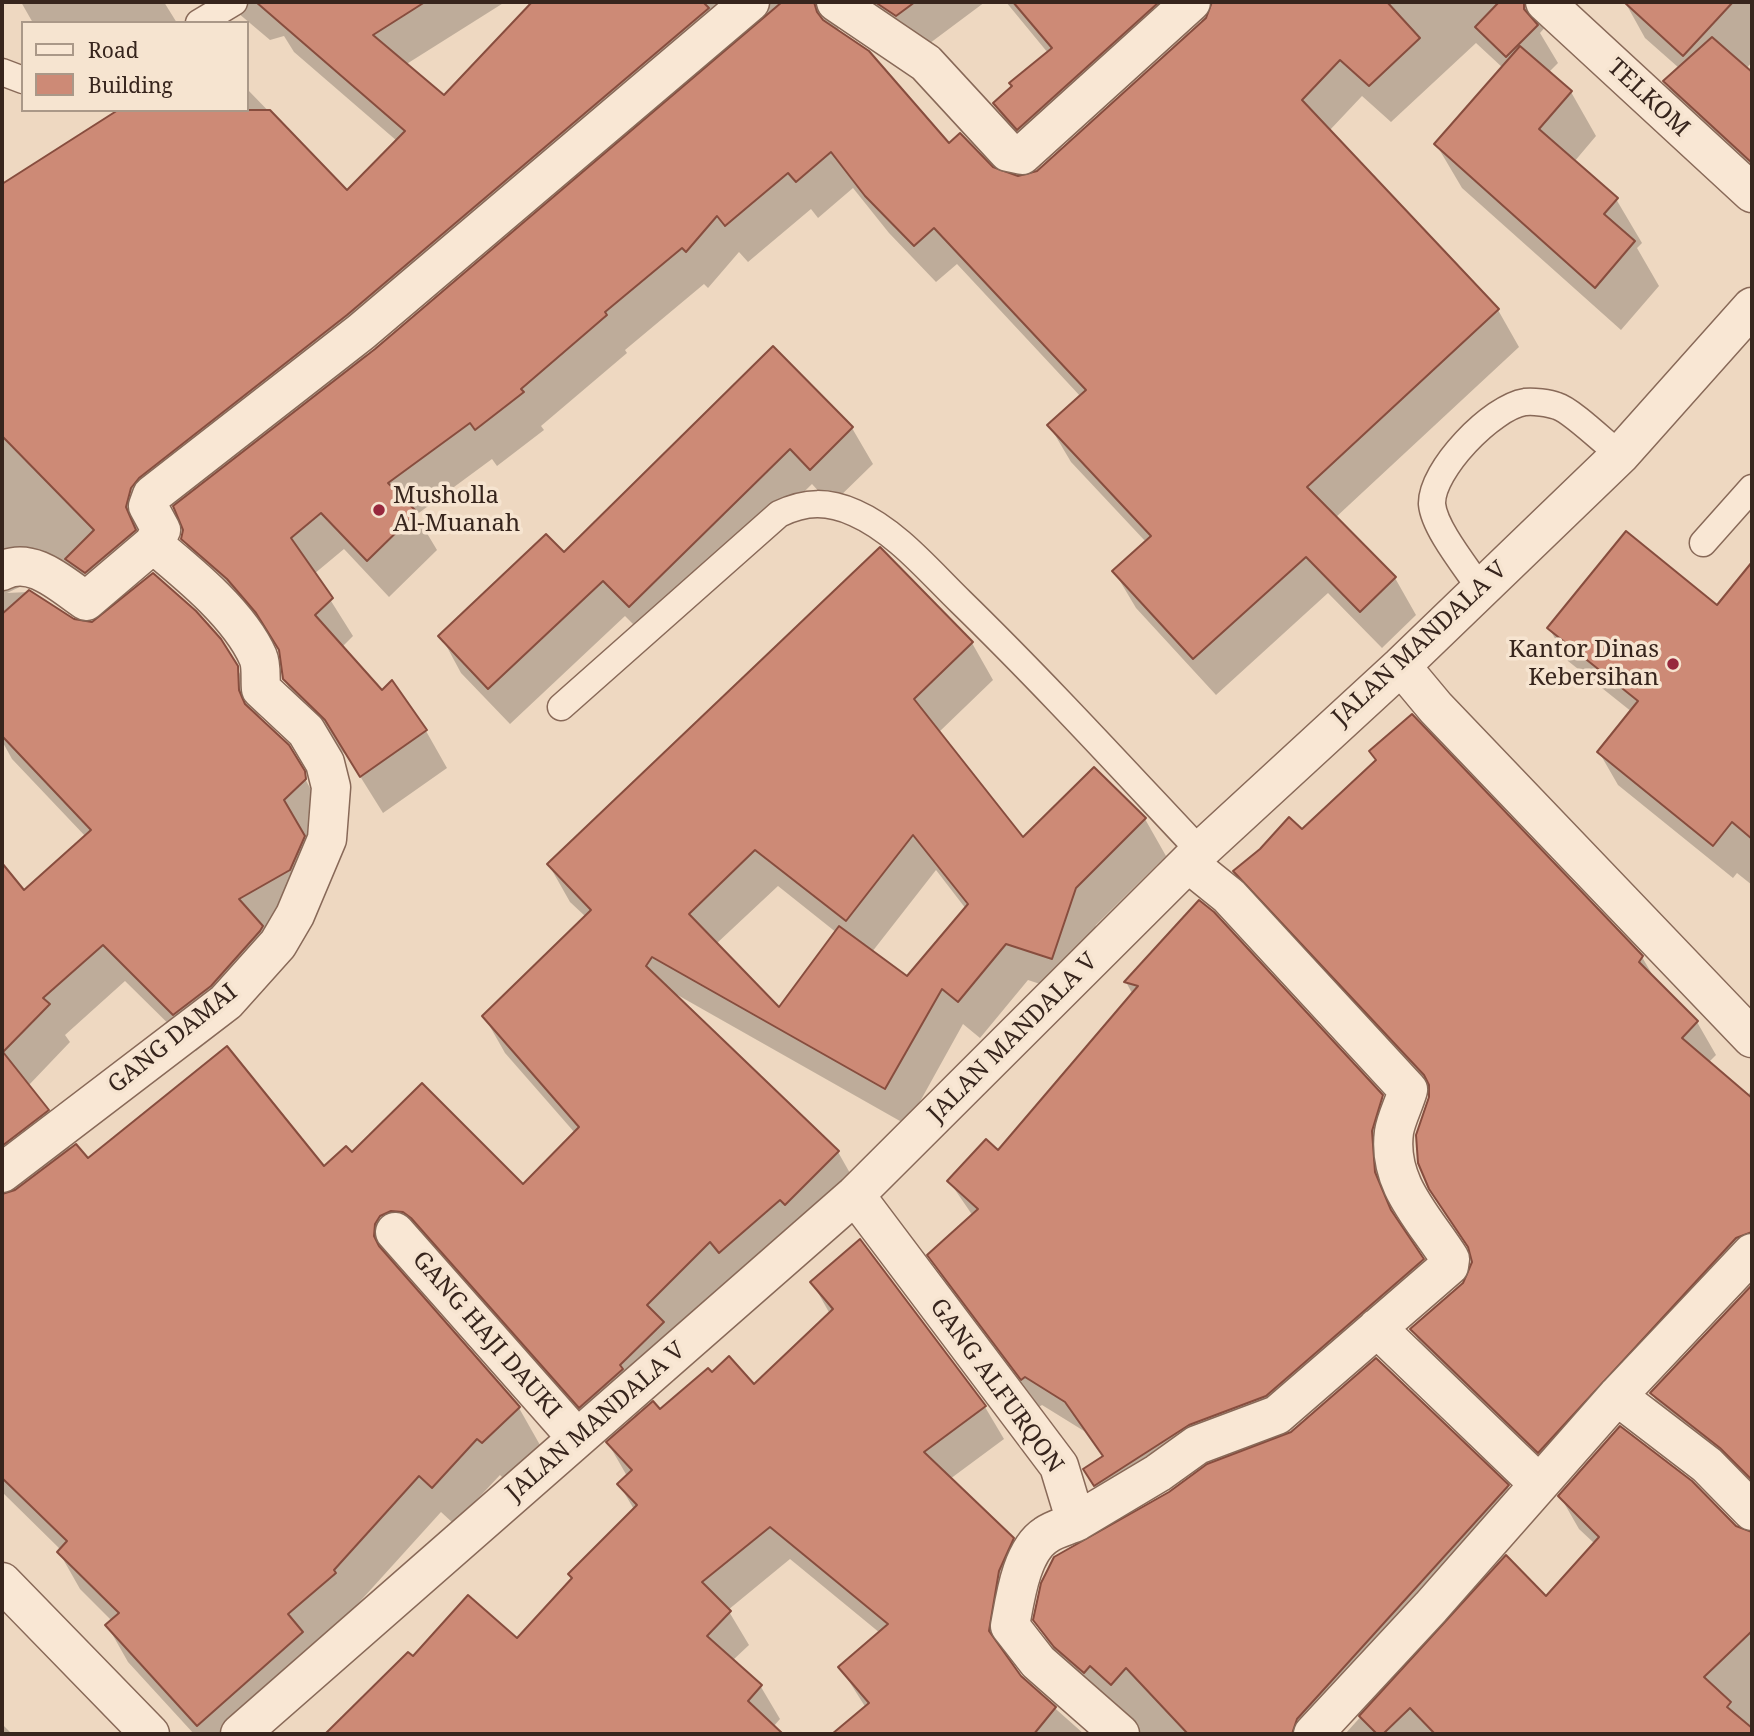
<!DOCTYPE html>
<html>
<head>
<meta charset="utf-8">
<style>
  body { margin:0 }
  #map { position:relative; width:1754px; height:1736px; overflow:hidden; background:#eed8c1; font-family:"Noto Serif",serif }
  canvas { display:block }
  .frame { position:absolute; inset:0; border:4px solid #37251d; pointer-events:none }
  .legend { position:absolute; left:21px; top:21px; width:228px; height:91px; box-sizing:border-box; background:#f6e4d0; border:2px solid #aa9888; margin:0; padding:9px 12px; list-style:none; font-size:21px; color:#37251d }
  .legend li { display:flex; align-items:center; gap:14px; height:35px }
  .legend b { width:35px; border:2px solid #aa9888 }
</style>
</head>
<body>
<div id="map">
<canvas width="1754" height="1736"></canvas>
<div class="frame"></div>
<ul class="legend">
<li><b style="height:9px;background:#f9e7d4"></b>Road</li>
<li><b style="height:19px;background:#cd8a76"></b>Building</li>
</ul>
</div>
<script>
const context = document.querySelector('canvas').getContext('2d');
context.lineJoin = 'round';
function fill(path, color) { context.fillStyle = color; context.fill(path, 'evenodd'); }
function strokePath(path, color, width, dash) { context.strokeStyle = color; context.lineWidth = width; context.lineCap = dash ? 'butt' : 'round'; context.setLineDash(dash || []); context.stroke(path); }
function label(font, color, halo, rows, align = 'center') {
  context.font = font + ' "Noto Serif",serif'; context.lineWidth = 7; context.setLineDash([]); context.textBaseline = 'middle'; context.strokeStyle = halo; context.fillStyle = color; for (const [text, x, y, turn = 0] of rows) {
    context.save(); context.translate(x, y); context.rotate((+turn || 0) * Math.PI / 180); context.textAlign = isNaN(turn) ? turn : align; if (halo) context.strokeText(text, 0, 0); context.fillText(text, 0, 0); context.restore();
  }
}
const shadow = new Path2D(`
  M 21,2 L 164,2 L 177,23 L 33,23 Z
  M 225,2 L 505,2 L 405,65 L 444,97 L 534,2 L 985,2 L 918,52 L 839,27 L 838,30 L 868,52 L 948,146 L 1003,175 L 1027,178 L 1038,173 L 1207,18 L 1198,22 L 1040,166 L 1017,141 L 995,104 L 1048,53 L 1006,2 L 1567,2 L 1540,33 L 1558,63 L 1548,73 L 1571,92 L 1596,136 L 1574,162 L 1616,199 L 1642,243 L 1637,248 L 1659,286 L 1621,330 L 1462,188 L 1436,144 L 1503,68 L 1476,43 L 1391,122 L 1362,96 L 1329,131 L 1498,310 L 1519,347 L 1335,518 L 1395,578 L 1416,615 L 1382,648 L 1328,593 L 1216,695 L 1136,608 L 1114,571 L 1146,542 L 1071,462 L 1049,425 L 1081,397 L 957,264 L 936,282 L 889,233 L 853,188 L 818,218 L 811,209 L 748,262 L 739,252 L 708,288 L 704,284 L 625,350 L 627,353 L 541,426 L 544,430 L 497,466 L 492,459 L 416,515 L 437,550 L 389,597 L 344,549 L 314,574 L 353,636 L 342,647 L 382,692 L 426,731 L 447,768 L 383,813 L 348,757 L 306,717 L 284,679 L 280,650 L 250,617 L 204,576 L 183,538 L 185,529 L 174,504 L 159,515 L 156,568 L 107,610 L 78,591 L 28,583 L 7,593 L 28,592 L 83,624 L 101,619 L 236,667 L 258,705 L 259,719 L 287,746 L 326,817 L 304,838 L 325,874 L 283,964 L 232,1023 L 196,1051 L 125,981 L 65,1035 L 70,1042 L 28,1086 L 48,1111 L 71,1150 L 88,1161 L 324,1169 L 352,1155 L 523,1186 L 575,1133 L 505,1053 L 484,1016 L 586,917 L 570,902 L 549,865 L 880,549 L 972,643 L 993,680 L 938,733 L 1022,839 L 1145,819 L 1166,856 L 1096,925 L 1073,995 L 1028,980 L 980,1038 L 963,1024 L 907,1125 L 674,993 L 838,1152 L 859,1189 L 641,1403 L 643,1407 L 602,1443 L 435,1255 L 401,1253 L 395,1267 L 519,1408 L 540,1445 L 504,1479 L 500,1475 L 454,1524 L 441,1512 L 354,1608 L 355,1611 L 250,1734 L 194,1734 L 128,1662 L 107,1625 L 112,1621 L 80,1589 L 59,1552 L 61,1550 L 2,1492 L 2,865 L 24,893 L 86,837 L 12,759 L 2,741 L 2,186 L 121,110 L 247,110 L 247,89 L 347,192 L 397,141 L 294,52 L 284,36 L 270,40 ZM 766,18 L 367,357 L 365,355 L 757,22 ZM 936,870 L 966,909 L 908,978 L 872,952 ZM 778,886 L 837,933 L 779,1009 L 716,944 Z
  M 1625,2 L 1752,2 L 1752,62 L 1746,69 L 1752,74 L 1752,179 L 1686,118 L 1665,81 L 1679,68 L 1645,38 Z
  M 773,349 L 852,428 L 873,464 L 831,505 L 812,484 L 651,642 L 625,616 L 510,724 L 461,673 L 441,636 L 564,555 Z
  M 1752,565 L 1752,885 L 1737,873 L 1733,878 L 1618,785 L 1599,752 L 1632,712 L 1568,661 L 1549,628 L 1718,608 Z
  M 1371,751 L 1642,957 L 1656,981 L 1697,1022 L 1716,1055 L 1708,1063 L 1747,1096 L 1752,1090 L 1752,1273 L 1558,1484 L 1431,1362 L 1412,1329 L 1465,1284 L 1474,1262 L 1472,1254 L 1431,1188 L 1431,1093 L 1254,904 L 1235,872 L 1302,831 L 1377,762 Z
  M 1199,902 L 1382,1096 L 1398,1125 L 1390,1202 L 1401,1229 L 1439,1288 L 1282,1424 L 1101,1498 L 1085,1470 L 1103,1458 L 1084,1431 L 1042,1405 L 1039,1407 L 946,1283 L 929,1255 L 973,1216 L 949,1181 L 999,1152 L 1133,995 L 1126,982 Z
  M 812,1282 L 985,1407 L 1004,1439 L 950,1479 L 1013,1539 L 1032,1572 L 1014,1619 L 1006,1657 L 1022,1679 L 1084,1734 L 835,1734 L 866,1708 L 840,1667 L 880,1633 L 790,1559 L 728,1610 L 749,1645 L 732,1661 L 761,1687 L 780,1719 L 773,1727 L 781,1734 L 329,1734 L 408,1654 L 413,1659 L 517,1640 L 573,1580 L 570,1574 L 635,1511 L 619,1484 L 627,1476 L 608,1443 L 712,1374 L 754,1386 L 830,1314 Z
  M 1752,1287 L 1752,1492 L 1671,1426 L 1652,1394 Z
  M 1508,1487 L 1527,1519 L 1332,1734 L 1134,1734 L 1054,1653 L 1035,1620 Z
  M 1560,1496 L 1752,1534 L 1752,1734 L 1345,1734 L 1506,1557 L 1546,1598 L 1595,1544 L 1579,1529 Z
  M 2,1724 L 12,1734 L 2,1734 Z`);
const building = new Path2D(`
  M 256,2 L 425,2 L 373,35 L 444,95 L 532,2 L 703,2 L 709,8 L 347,315 L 139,478 L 131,488 L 126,507 L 136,530 L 85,573 L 65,559 L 94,530 L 2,436 L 2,184 L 118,110 L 270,110 L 347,190 L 405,131 Z
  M 782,2 L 814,2 L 817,12 L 823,20 L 869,51 L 949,143 L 960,133 L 993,167 L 1018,176 L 1037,171 L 1206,18 L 1212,2 L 1387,2 L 1420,38 L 1369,86 L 1340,60 L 1302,100 L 1499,309 L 1307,487 L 1396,577 L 1360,612 L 1306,557 L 1193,659 L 1112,571 L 1151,536 L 1047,425 L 1086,390 L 934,228 L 914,246 L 865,196 L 831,152 L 796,182 L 788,173 L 725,226 L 717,216 L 686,252 L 682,248 L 605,312 L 607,315 L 521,389 L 524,392 L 475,430 L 470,423 L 388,483 L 417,512 L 367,561 L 321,513 L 291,538 L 333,598 L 315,615 L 382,690 L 392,680 L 427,730 L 360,777 L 325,720 L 283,679 L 279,650 L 256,613 L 227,579 L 181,539 L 183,530 L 173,506 L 375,349 Z
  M 875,2 L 915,2 L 896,16 Z
  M 1013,2 L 1159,2 L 1017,130 L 993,103 L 1012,86 L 1009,83 L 1052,48 Z
  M 1499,2 L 1524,2 L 1524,9 L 1538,25 L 1506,57 L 1475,27 Z
  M 1624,2 L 1733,2 L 1683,56 Z
  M 1712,37 L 1752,72 L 1752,163 L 1663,81 Z
  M 1520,46 L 1572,91 L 1539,129 L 1618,198 L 1604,214 L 1635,241 L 1595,288 L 1434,144 Z
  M 773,346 L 853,427 L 810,470 L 790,449 L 629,607 L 603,581 L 488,689 L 438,636 L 546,534 L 564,552 Z
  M 1626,531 L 1717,605 L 1752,562 L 1752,839 L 1732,822 L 1713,846 L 1597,752 L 1638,701 L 1547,628 Z
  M 880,547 L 973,642 L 914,699 L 1023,837 L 1094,767 L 1146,818 L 1076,888 L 1052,959 L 1006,944 L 958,1002 L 942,989 L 885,1089 L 652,957 L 646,966 L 839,1151 L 785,1205 L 780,1200 L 719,1253 L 710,1242 L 647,1305 L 664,1322 L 620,1365 L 623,1369 L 579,1408 L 411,1218 L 403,1212 L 391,1211 L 380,1216 L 375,1224 L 374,1236 L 379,1246 L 520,1407 L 482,1443 L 477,1439 L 432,1488 L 419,1476 L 334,1570 L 336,1573 L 288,1614 L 303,1632 L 197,1726 L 105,1625 L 119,1613 L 57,1552 L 67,1541 L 2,1478 L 2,1194 L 15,1190 L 76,1144 L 88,1158 L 227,1046 L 324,1166 L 346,1146 L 352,1152 L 422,1083 L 523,1184 L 579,1127 L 482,1016 L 591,910 L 547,864 ZM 913,835 L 968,904 L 907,976 L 839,926 L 779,1007 L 689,914 L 755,850 L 846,921 Z
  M 153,573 L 196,611 L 221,639 L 238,666 L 239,690 L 245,704 L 289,745 L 305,771 L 306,779 L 284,800 L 305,836 L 290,870 L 239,899 L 263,926 L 260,931 L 211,986 L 173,1015 L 103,945 L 43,998 L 50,1004 L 3,1052 L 49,1110 L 2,1146 L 2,863 L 24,890 L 91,830 L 2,736 L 2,614 L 29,590 L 74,619 L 92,622 Z
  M 1412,714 L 1643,956 L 1639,962 L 1698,1021 L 1682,1038 L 1752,1098 L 1752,1232 L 1736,1238 L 1538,1453 L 1410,1329 L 1463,1283 L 1472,1262 L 1468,1247 L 1429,1189 L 1418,1163 L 1416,1135 L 1429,1097 L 1429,1085 L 1424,1075 L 1233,871 L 1260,849 L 1289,817 L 1302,829 L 1376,760 L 1369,751 Z
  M 1199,900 L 1214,912 L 1383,1095 L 1372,1131 L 1375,1172 L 1391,1210 L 1424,1259 L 1266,1396 L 1189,1425 L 1094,1486 L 1083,1469 L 1103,1456 L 1065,1402 L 1025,1377 L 1021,1380 L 927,1255 L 978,1209 L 947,1181 L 986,1139 L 998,1150 L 1138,986 L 1124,982 Z
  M 860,1239 L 986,1406 L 924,1452 L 1014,1538 L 999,1571 L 989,1631 L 1021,1676 L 1056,1707 L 1034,1734 L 832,1734 L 869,1703 L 838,1667 L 888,1624 L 770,1527 L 702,1582 L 731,1611 L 707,1636 L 762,1685 L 748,1701 L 783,1734 L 325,1734 L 408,1652 L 413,1656 L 468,1595 L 517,1638 L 572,1578 L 568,1574 L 637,1505 L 617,1484 L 632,1470 L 606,1442 L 653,1401 L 660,1409 L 708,1368 L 712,1372 L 729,1356 L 754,1384 L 833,1309 L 810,1282 Z
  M 1752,1285 L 1752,1480 L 1720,1448 L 1650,1393 Z
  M 1376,1358 L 1509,1485 L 1297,1719 L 1292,1734 L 1188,1734 L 1126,1668 L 1111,1685 L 1090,1666 L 1084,1673 L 1054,1647 L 1033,1620 L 1041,1583 L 1054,1557 L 1169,1492 L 1207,1464 L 1291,1432 Z
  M 1620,1426 L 1692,1481 L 1736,1526 L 1752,1532 L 1752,1631 L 1704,1677 L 1731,1702 L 1727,1707 L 1752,1728 L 1752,1734 L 1435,1734 L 1410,1708 L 1383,1734 L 1377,1734 L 1359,1716 L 1506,1555 L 1546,1596 L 1599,1537 L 1558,1496 Z`);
const service = new Path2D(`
  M 199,23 L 234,2
  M 2,72 L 23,80
  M 1703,543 L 1752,488
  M 1480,588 C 1466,567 1434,528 1432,504 C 1431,470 1492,407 1525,402 C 1533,401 1549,403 1557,406 C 1571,410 1606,444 1620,455
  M 561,707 L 779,514 C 806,501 828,501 855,513 C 896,531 929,571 961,602 C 1043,682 1121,767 1200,851`);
const minor = new Path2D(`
  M 836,2 L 926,63 L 1008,152 L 1022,155 L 1191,2
  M 1545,2 L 1752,193
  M 2,571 C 32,555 62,585 86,601 L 153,544 L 161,530 L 148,506 L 152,495 L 361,332 L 750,2
  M 1401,666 L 1436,708 L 1752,1038
  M 2,1173 L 226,1002 L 278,944 L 295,915 L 327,839 L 331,787 L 325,763 L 306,731 L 261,689 C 260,679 262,666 258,657 C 239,614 188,573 153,544
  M 855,1195 L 1059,1466 L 1076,1522 C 1067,1526 1054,1529 1046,1535 C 1021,1551 1015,1599 1010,1626 L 1038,1662 L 1120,1734
  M 395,1232 L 577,1438
  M 1377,1328 L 1539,1484
  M 1617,1396 L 1707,1465 L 1752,1511
  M 1076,1522 L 1158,1473 L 1197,1445 L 1277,1415 L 1449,1266 L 1450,1259 C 1425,1219 1387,1184 1394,1132 C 1396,1119 1404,1104 1408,1090 L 1229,896 L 1188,863
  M 240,1734 L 855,1195 L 1200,851 L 1401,666 L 1620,455 L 1752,307
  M 1313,1734 L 1431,1607 L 1617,1396 L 1752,1253`);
const tertiary = new Path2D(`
  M 2,1582 L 150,1734`);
const markers = [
  [379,510,7,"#97283d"],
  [1673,664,7,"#97283d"]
];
const streetNames = [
  ["TELKOM",1648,98,43],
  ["JALAN MANDALA V",1420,644,-43],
  ["JALAN MANDALA V",1013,1038,-45],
  ["GANG DAMAI",173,1039,-39],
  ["GANG HAJI DAUKI",486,1335,49],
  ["GANG ALFURQON",996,1386,54],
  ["JALAN MANDALA V",596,1422,-41]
];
const poiNames = [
  ["Musholla",393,496],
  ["Al-Muanah",393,524],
  ["Kantor Dinas",1659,650,"right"],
  ["Kebersihan",1659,678,"right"]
];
fill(shadow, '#0003');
fill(building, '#cd8a76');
strokePath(building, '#874d3e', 2);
strokePath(service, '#886958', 29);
strokePath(minor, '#886958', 41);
strokePath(tertiary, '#886958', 41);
strokePath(service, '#f9e7d4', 26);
strokePath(minor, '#f9e7d4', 38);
strokePath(tertiary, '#f9e7d4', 38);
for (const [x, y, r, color] of markers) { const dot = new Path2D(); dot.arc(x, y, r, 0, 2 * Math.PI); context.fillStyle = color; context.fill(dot); strokePath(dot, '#f6e4d0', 2.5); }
label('24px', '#37251d', '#f6e4d0', streetNames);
label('24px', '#37251d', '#f6e4d0', poiNames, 'left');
</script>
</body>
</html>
